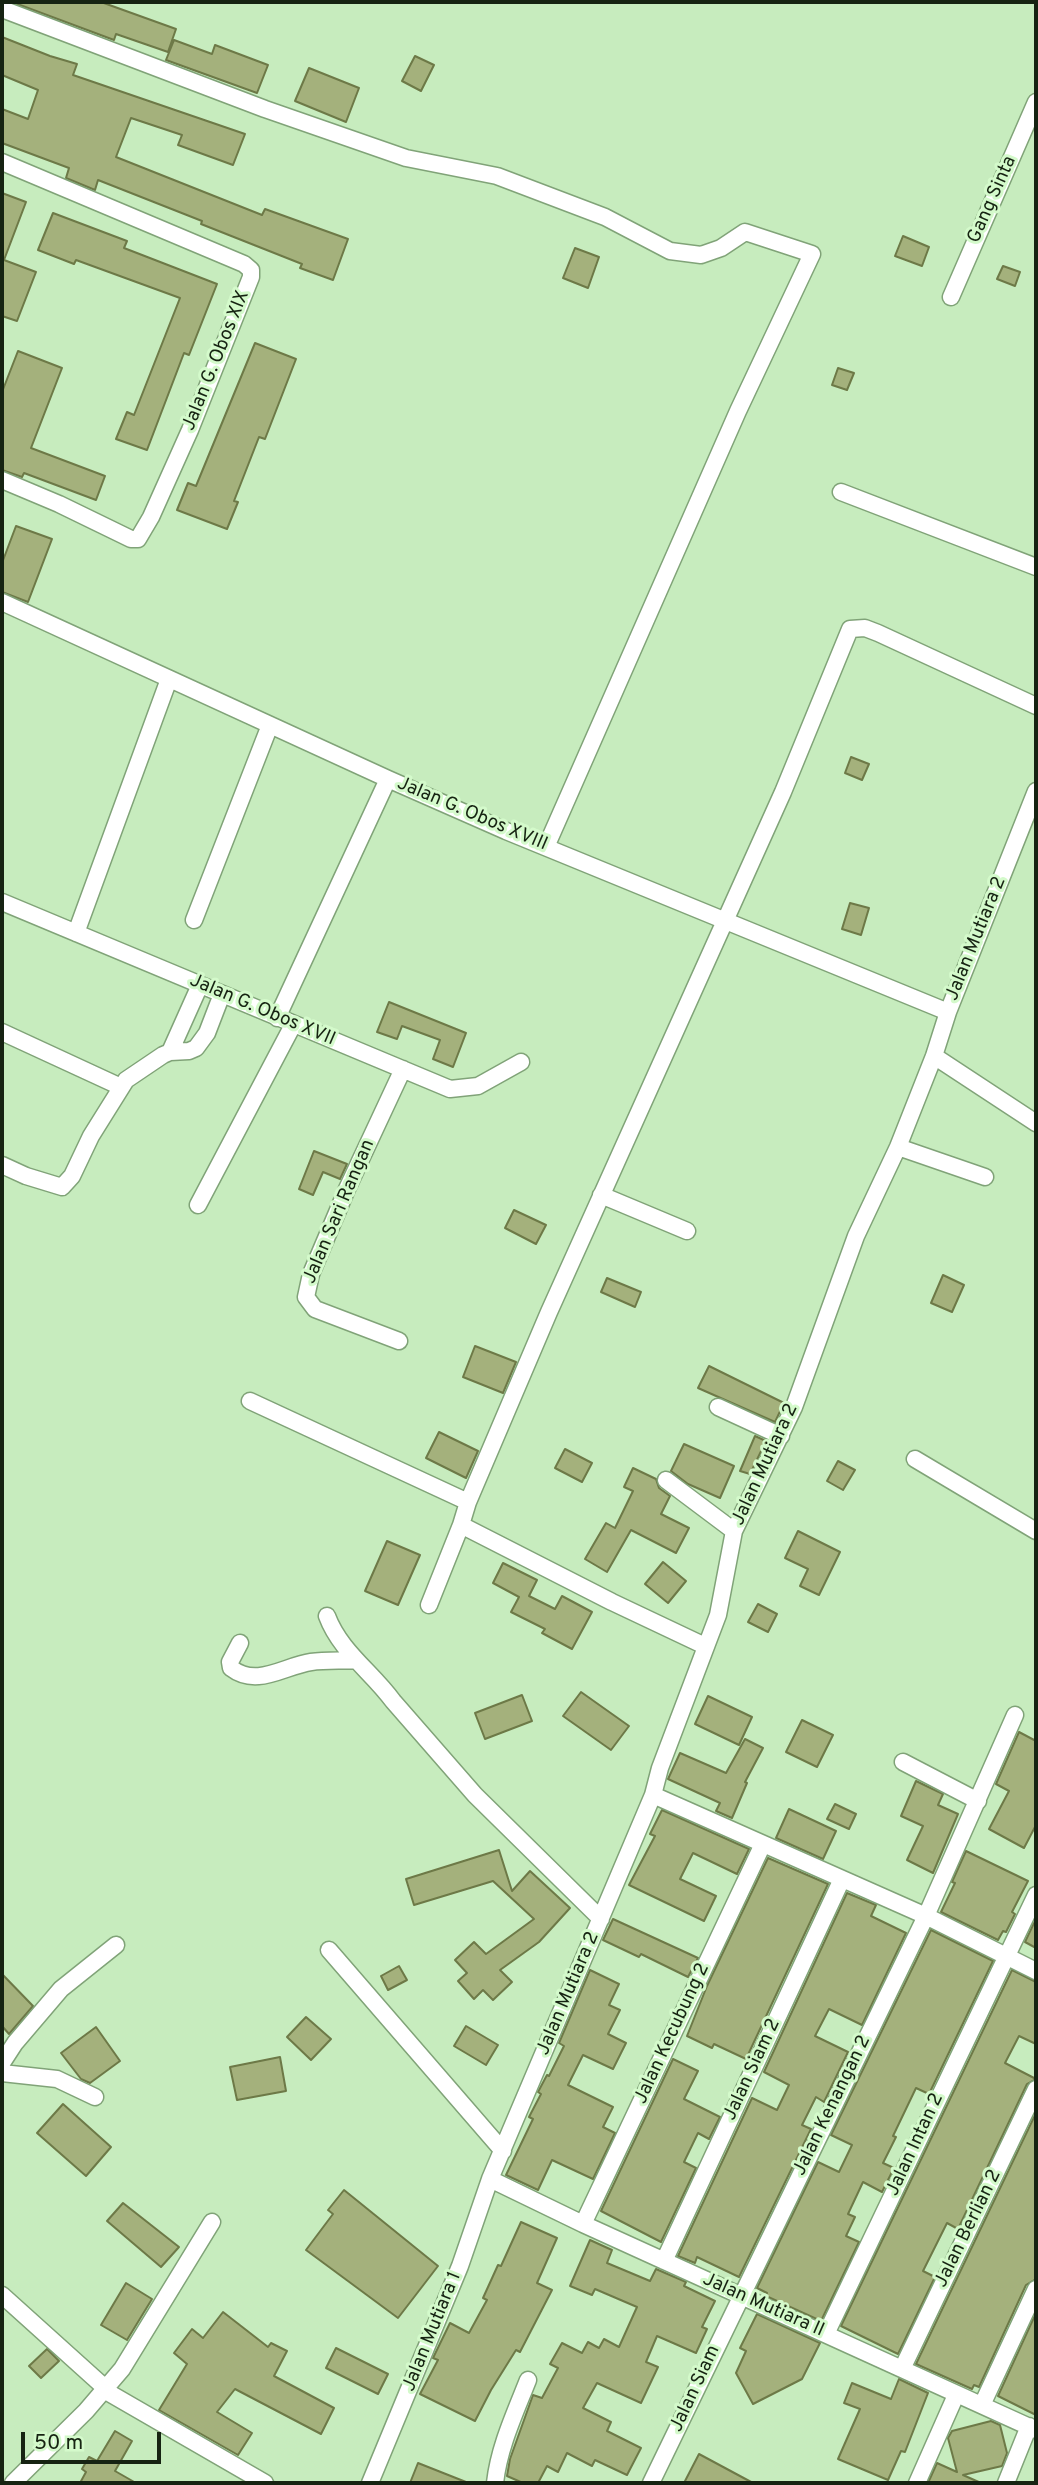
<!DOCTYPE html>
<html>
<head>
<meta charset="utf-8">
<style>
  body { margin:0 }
  #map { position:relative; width:1038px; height:2485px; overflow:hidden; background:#c7ecbe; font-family:Overpass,sans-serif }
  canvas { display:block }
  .frame { position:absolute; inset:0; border:4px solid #162312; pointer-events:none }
  .scale { position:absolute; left:21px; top:2432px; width:140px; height:32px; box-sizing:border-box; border:4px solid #162312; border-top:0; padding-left:9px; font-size:21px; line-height:24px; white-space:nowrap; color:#162312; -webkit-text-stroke:5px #d4facb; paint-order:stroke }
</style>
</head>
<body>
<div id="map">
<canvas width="1038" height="2485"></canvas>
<div class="frame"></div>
<div class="scale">50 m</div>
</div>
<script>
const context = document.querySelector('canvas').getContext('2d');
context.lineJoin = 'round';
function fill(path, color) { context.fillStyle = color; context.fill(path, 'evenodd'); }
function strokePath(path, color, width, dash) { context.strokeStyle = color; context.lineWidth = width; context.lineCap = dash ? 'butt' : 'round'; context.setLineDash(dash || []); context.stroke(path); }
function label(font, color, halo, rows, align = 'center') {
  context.font = font + ' Overpass,sans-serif'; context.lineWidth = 6; context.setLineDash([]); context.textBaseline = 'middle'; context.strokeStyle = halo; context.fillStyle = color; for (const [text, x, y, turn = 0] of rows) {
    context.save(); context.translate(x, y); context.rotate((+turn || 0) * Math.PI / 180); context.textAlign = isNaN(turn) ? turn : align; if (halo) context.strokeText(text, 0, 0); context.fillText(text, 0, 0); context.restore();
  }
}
const building = new Path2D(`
  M 12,2 L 101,2 L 176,29 L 168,52 L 116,34 L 114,40 Z
  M 2,37 L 50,56 L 77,64 L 73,75 L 245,134 L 233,165 L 178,145 L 182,135 L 131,118 L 116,157 L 262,215 L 265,209 L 348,239 L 333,280 L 300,268 L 302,264 L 201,224 L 202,221 L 98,180 L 95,190 L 66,178 L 69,168 L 2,143 L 2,109 L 28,119 L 38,90 L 2,75 Z
  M 174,40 L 212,54 L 215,45 L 268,65 L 257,93 L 166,60 Z
  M 415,56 L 434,65 L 421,91 L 402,81 Z
  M 309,68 L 359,88 L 346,122 L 295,101 Z
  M 2,193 L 26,202 L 4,260 L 36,272 L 17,321 L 2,316 Z
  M 53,213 L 127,241 L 124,248 L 217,284 L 189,355 L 184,353 L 147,450 L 116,439 L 127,412 L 134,415 L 180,298 L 76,260 L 74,264 L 38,250 Z
  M 903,236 L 929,247 L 922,266 L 895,256 Z
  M 575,248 L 599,257 L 588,288 L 563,278 Z
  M 1003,266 L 1020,272 L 1015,286 L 997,279 Z
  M 255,343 L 296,359 L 265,439 L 259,437 L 234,501 L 238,502 L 227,529 L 177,510 L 188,483 L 196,486 Z
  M 18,351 L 62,368 L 31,448 L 105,476 L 96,500 L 24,473 L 22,477 L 2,470 L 2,392 Z
  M 838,368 L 854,373 L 847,390 L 832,385 Z
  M 16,526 L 52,539 L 28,602 L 2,592 L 2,563 Z
  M 851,757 L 869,764 L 862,780 L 845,773 Z
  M 850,903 L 869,908 L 861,935 L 842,929 Z
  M 389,1002 L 466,1033 L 453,1067 L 433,1059 L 440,1040 L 402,1026 L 397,1039 L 377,1032 Z
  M 314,1151 L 347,1164 L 340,1179 L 323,1172 L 313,1195 L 299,1189 Z
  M 514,1210 L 546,1225 L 536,1244 L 505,1228 Z
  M 943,1275 L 964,1285 L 952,1312 L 931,1303 Z
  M 607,1278 L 641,1292 L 635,1307 L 601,1292 Z
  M 475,1346 L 516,1362 L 503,1393 L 463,1377 Z
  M 709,1366 L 784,1403 L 775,1422 L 698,1388 Z
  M 439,1432 L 478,1451 L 466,1478 L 426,1458 Z
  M 755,1436 L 766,1441 L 750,1474 L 740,1471 Z
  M 684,1444 L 734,1466 L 720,1498 L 688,1484 L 671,1471 Z
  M 565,1449 L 592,1463 L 582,1482 L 555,1468 Z
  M 838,1461 L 855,1470 L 843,1490 L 827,1481 Z
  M 633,1468 L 656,1479 L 659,1488 L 670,1496 L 661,1514 L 689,1528 L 676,1553 L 631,1530 L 607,1572 L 585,1559 L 606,1523 L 615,1528 L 633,1491 L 624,1487 Z
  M 798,1531 L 840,1552 L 819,1595 L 800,1586 L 808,1569 L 785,1558 Z
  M 387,1541 L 420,1555 L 398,1605 L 365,1591 Z
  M 663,1562 L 686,1581 L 668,1603 L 645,1584 Z
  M 503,1563 L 537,1580 L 529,1596 L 555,1609 L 562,1596 L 592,1612 L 572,1649 L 542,1633 L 545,1629 L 511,1612 L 519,1597 L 493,1583 Z
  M 758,1604 L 777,1614 L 768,1632 L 748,1622 Z
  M 581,1692 L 629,1726 L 611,1750 L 563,1716 Z
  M 522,1695 L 532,1721 L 485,1739 L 475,1713 Z
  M 708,1696 L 752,1717 L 739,1745 L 695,1724 Z
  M 802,1720 L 833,1735 L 817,1767 L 786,1752 Z
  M 1019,1732 L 1036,1741 L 1036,1825 L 1024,1848 L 989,1829 L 1009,1791 L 996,1784 Z
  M 745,1739 L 763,1748 L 745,1782 L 747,1783 L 732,1818 L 716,1811 L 720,1803 L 668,1779 L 680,1753 L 726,1773 Z
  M 916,1781 L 943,1794 L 938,1805 L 958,1814 L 933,1873 L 907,1860 L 923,1826 L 901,1816 Z
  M 835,1804 L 856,1814 L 849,1829 L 827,1819 Z
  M 789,1809 L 836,1831 L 823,1859 L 776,1838 Z
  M 662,1810 L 749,1849 L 737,1874 L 693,1853 L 680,1879 L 716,1896 L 704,1921 L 629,1885 L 655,1836 L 650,1834 Z
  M 499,1850 L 512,1891 L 530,1871 L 570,1908 L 539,1942 L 500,1970 L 512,1982 L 493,2000 L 483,1990 L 474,1999 L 458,1981 L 467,1973 L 455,1960 L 474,1942 L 486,1954 L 534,1919 L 493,1881 L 414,1905 L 406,1879 Z
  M 966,1851 L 1028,1881 L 1012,1912 L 1015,1914 L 1006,1932 L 1003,1931 L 998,1940 L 941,1912 L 955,1883 L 952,1882 Z
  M 768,1858 L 828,1884 L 746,2059 L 714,2044 L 712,2048 L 687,2036 L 707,1986 Z
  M 847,1893 L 876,1905 L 871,1916 L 906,1933 L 862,2025 L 829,2009 L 815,2036 L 848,2052 L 824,2102 L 816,2097 L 802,2125 L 811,2129 L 739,2277 L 697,2257 L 695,2263 L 678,2256 L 752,2098 L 777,2110 L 789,2085 L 764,2072 Z
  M 613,1919 L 698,1958 L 688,1977 L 641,1954 L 639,1957 L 603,1940 Z
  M 1034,1923 L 1036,1924 L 1036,1948 L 1025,1942 Z
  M 931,1930 L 993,1961 L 929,2094 L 916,2088 L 893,2136 L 896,2137 L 883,2163 L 894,2168 L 882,2192 L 863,2182 L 848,2214 L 855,2217 L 846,2236 L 859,2242 L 821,2321 L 766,2296 L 767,2293 L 757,2288 L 818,2162 L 839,2172 L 852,2145 L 831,2135 Z
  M 399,1966 L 407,1980 L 388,1990 L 381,1976 Z
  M 590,1970 L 619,1984 L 609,2005 L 620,2010 L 608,2034 L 626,2043 L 613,2069 L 583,2055 L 568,2085 L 613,2107 L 603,2127 L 615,2133 L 593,2179 L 552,2160 L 538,2190 L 506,2175 L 533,2119 L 529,2117 L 541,2094 L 538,2092 L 547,2075 L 549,2076 L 564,2046 L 559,2043 Z
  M 1012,1970 L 1036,1982 L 1036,2044 L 1019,2036 L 1005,2063 L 1036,2079 L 1027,2084 L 958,2229 L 947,2223 L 923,2271 L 935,2277 L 898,2354 L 841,2326 Z
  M 2,1974 L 33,2006 L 9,2034 L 2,2026 Z
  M 306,2017 L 331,2039 L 311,2060 L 287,2037 Z
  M 466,2026 L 498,2045 L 486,2065 L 454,2046 Z
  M 96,2027 L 120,2061 L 90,2083 L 81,2079 L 61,2053 Z
  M 280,2057 L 286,2091 L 237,2100 L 230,2067 Z
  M 673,2059 L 698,2071 L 684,2099 L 720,2117 L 709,2139 L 698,2133 L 684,2162 L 696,2168 L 661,2242 L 601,2211 Z
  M 63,2104 L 111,2147 L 86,2176 L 37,2133 Z
  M 1036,2113 L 1036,2279 L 1026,2285 L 979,2387 L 974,2385 L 972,2389 L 916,2364 Z
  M 344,2190 L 438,2266 L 398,2318 L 306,2250 L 333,2214 L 328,2210 Z
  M 123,2203 L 179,2247 L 161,2267 L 107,2221 Z
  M 521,2222 L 557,2238 L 537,2283 L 552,2290 L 520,2352 L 516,2350 L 491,2390 L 475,2421 L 420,2394 L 438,2360 L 433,2358 L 450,2323 L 469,2333 L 487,2300 L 483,2298 L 498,2265 L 501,2266 Z
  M 590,2240 L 612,2250 L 607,2263 L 650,2281 L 656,2269 L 686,2282 L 684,2286 L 715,2301 L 702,2327 L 707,2329 L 696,2353 L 657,2336 L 646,2362 L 658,2367 L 641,2403 L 597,2383 L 583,2408 L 611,2422 L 607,2431 L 641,2448 L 627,2475 L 595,2460 L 592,2466 L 567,2453 L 558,2472 L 547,2466 L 538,2483 L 523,2483 L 507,2476 L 510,2459 L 533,2395 L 542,2398 L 558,2368 L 550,2364 L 562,2343 L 582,2353 L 588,2342 L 599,2348 L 604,2339 L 619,2347 L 637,2307 L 595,2289 L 592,2295 L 570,2286 Z
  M 126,2283 L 152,2299 L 127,2340 L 101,2325 Z
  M 223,2312 L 268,2347 L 271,2343 L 287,2351 L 274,2376 L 334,2408 L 321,2434 L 235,2389 L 217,2412 L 252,2433 L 238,2455 L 159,2410 L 187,2364 L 174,2353 L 192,2329 L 203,2338 Z
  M 1036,2313 L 1036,2415 L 998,2396 Z
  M 757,2314 L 820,2343 L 802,2379 L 753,2404 L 736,2373 L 746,2351 L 740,2348 Z
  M 336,2348 L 388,2374 L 378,2394 L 326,2368 Z
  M 47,2349 L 59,2361 L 41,2378 L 29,2366 Z
  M 899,2379 L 928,2393 L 905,2452 L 901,2451 L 888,2480 L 838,2459 L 860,2409 L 844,2403 L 852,2383 L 891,2399 Z
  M 991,2421 L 1000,2425 L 1007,2453 L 1002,2466 L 963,2475 L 981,2483 L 928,2483 L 937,2463 L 957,2472 L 948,2438 L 952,2431 Z
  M 115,2431 L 132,2441 L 115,2471 L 136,2483 L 80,2483 L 86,2472 L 82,2469 L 89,2457 L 97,2461 Z
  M 699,2454 L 753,2483 L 684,2483 Z
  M 418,2463 L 466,2482 L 466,2483 L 410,2483 Z`);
const street = new Path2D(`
  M 2,9 L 265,109 L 406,158 L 497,176 L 605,217 L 670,251 L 701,255 L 721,248 L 745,232 L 812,254 L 738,411 L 546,847
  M 2,162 L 244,264 L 251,270 L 251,277 L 190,430 L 151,517 L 138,539 L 131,539 L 59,504 L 2,480
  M 951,297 L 1036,102
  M 841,492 L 1036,567
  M 2,602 L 388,779 L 506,831 L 948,1012
  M 2,902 L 450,1089 L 478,1086 L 521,1062
  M 194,920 L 270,725
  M 76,933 L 169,679
  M 277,1018 L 388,779
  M 2,1032 L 121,1087
  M 170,1052 L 200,985
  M 934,1056 L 1036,1123
  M 898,1147 L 985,1177
  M 2,1165 L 26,1176 L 62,1187 L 72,1176 L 91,1136 L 126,1080 L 163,1055 L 170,1052 L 189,1051 L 196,1048 L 207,1033 L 222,994
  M 601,1195 L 687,1231
  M 198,1205 L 293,1025
  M 399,1341 L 315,1309 L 306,1297 L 311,1274 L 347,1189 L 403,1069
  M 250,1401 L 468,1502
  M 718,1407 L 781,1436
  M 915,1459 L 1036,1531
  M 666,1480 L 734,1531
  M 429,1605 L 461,1525
  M 327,1616 C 340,1651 372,1672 393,1701 L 475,1795 L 601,1919
  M 240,1643 L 230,1662 L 231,1668 C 257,1688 284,1666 311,1662 C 326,1660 342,1661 356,1660
  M 705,1646 L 612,1602 L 461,1525 L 468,1502 L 549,1312 L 783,792 L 850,629 L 865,628 L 878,633 L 1036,706
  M 903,1762 L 978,1801
  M 653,1795 L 926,1916 L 1036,1971
  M 329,1950 L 503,2151
  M 2,2063 L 15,2043 L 61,1989 L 116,1945
  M 2,2073 L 57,2079 L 95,2097
  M 490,2179 L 583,2224 L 1036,2430
  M 583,2224 L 763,1844
  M 664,2261 L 842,1879
  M 2,2295 L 103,2386 L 104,2390 L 265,2483
  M 826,2334 L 1036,1895
  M 902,2369 L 1036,2089
  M 982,2405 L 1036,2289
  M 13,2483 L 86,2411 L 122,2369 L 212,2222
  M 370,2483 L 460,2266 L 490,2179 L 653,1795 L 660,1768 L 718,1615 L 734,1531 L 794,1407 L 856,1236 L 898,1147 L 934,1056 L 948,1012 L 1036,791
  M 495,2483 C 499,2447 515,2413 528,2380
  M 651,2483 L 926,1916 L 1015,1715
  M 917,2483 L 956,2395
  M 1006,2483 L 1029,2426`);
const streetNames = [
  ["Gang Sinta",993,200,-66],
  ["Jalan G. Obos XIX",217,361,-68],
  ["Jalan G. Obos XVIII",472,815,23],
  ["Jalan Mutiara 2",977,939,-68],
  ["Jalan G. Obos XVII",262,1011,23],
  ["Jalan Sari Rangan",340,1212,-67],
  ["Jalan Mutiara 2",766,1465,-65],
  ["Jalan Mutiara 2",569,1994,-67],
  ["Jalan Kecubung 2",673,2034,-65],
  ["Jalan Siam 2",753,2070,-65],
  ["Jalan Kenangan 2",833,2106,-64],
  ["Jalan Intan 2",916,2145,-65],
  ["Jalan Berlian 2",969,2229,-64],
  ["Jalan Mutiara II",763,2306,24],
  ["Jalan Mutiara 1",433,2332,-68],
  ["Jalan Siam",696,2389,-65]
];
fill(building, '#a4b17c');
strokePath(building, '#6d7947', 2);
strokePath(street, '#80a378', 19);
strokePath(street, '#fff', 16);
label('19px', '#162312', '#d4facb', streetNames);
</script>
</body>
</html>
